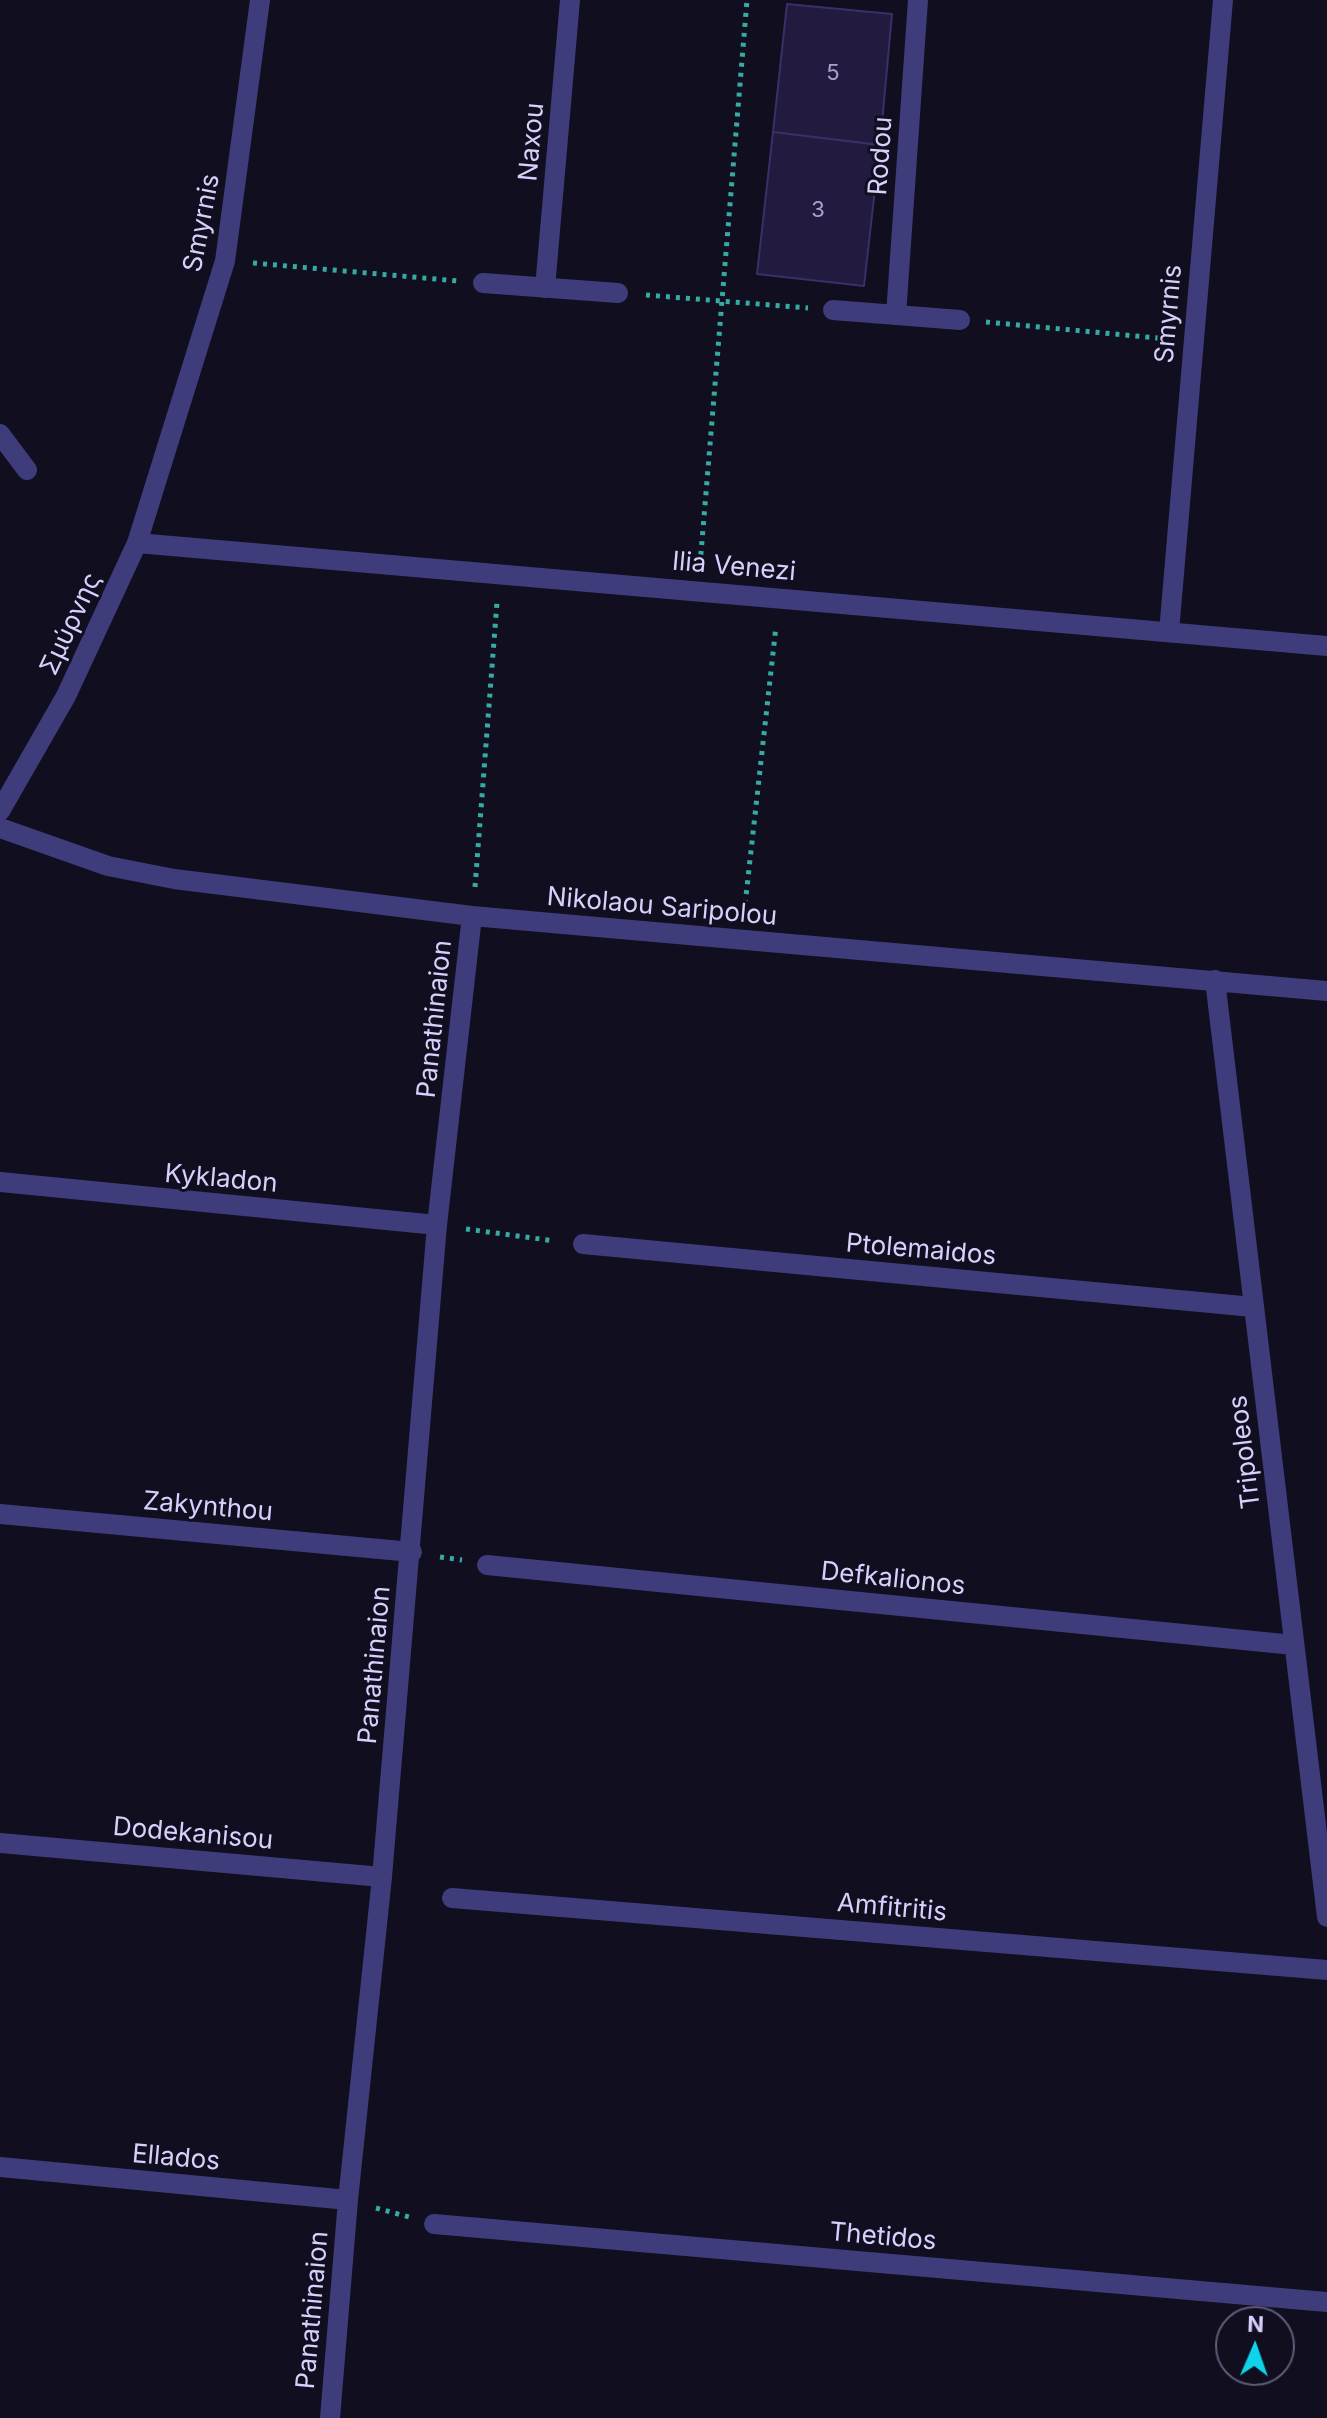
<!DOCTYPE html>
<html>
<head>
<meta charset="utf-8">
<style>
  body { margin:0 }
  #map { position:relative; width:1327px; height:2418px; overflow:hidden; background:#110e20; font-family:Inter,sans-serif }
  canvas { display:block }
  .north { position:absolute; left:1215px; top:2306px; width:80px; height:80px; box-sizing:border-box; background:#110e20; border:2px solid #5f5c78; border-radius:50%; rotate:2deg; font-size:22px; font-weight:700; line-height:32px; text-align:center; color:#d5d0fc }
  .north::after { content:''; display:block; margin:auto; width:28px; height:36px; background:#0ed3ea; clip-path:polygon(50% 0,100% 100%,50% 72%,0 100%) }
</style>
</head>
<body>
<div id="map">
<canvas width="1327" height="2418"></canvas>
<div class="north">N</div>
</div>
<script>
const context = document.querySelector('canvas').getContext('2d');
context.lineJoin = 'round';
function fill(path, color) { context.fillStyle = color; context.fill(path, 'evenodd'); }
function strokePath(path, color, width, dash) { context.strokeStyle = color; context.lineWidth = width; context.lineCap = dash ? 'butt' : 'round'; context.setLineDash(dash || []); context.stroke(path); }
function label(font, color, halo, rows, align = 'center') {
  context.font = font + ' Inter,sans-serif'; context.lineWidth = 6; context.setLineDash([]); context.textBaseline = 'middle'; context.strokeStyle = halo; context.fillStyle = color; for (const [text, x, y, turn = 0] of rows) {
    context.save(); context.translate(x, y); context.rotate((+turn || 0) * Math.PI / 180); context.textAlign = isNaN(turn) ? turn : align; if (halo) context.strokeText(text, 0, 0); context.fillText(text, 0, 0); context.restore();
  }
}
const building = new Path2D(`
  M 787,4 L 892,14 L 880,145 L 773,132 Z
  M 773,132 L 880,145 L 864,286 L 757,274 Z`);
const path = new Path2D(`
  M 253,263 L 458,281
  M 646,295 L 808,308
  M 986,322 L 1168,339
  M 700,565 L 747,0
  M 475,887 L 497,602
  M 744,914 L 776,626
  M 466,1229 L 555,1241
  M 440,1557 L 462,1560
  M 376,2208 L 409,2217`);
const service = new Path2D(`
  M 483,283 L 618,293
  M 833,310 L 960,320`);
const minor = new Path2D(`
  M 545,288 L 570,0
  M 896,315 L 918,0
  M 0,434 L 27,470
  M 137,543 L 1327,646
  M 1169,632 L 1223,0
  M 0,811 L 66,696 L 137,543 L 225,261 L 260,0
  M 0,828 L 108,866 L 174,879 L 472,916 L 1327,991
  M 1215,980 L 1327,1917
  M 0,1182 L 437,1225
  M 583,1244 L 1253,1307
  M 0,1514 L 412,1552
  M 487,1565 L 1294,1645
  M 0,1843 L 382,1877
  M 452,1898 L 1327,1970
  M 0,2167 L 348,2200
  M 434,2224 L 1327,2302
  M 330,2418 L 348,2200 L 382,1877 L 437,1225 L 472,916`);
const numberNames = [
  ["5",833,73],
  ["3",818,210]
];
const streetNames = [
  ["Naxou",532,142,-85],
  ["Rodou",881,156,-86],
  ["Smyrnis",202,223,-79],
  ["Smyrnis",1169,314,-85],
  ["Ilia Venezi",734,567,5],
  ["Σμύρνης",71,624,-65],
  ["Nikolaou Saripolou",662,907,5],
  ["Panathinaion",435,1019,-84],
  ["Kykladon",221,1179,5],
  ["Ptolemaidos",921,1250,5],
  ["Tripoleos",1245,1452,-97],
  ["Zakynthou",208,1507,5],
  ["Defkalionos",893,1579,6],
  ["Panathinaion",375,1665,-85],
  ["Dodekanisou",193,1834,5],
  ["Amfitritis",892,1908,5],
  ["Ellados",176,2158,5],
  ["Thetidos",883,2237,5],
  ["Panathinaion",313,2310,-85]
];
fill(building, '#231b3f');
strokePath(building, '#3b2f6a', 2);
strokePath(path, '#35aba4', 5, [4, 6]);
strokePath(service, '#3f3c7c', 20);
strokePath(minor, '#3f3c7c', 20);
label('22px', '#a8a3cd', null, numberNames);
label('26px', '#d5d0fc', '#110e20', streetNames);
</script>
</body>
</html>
